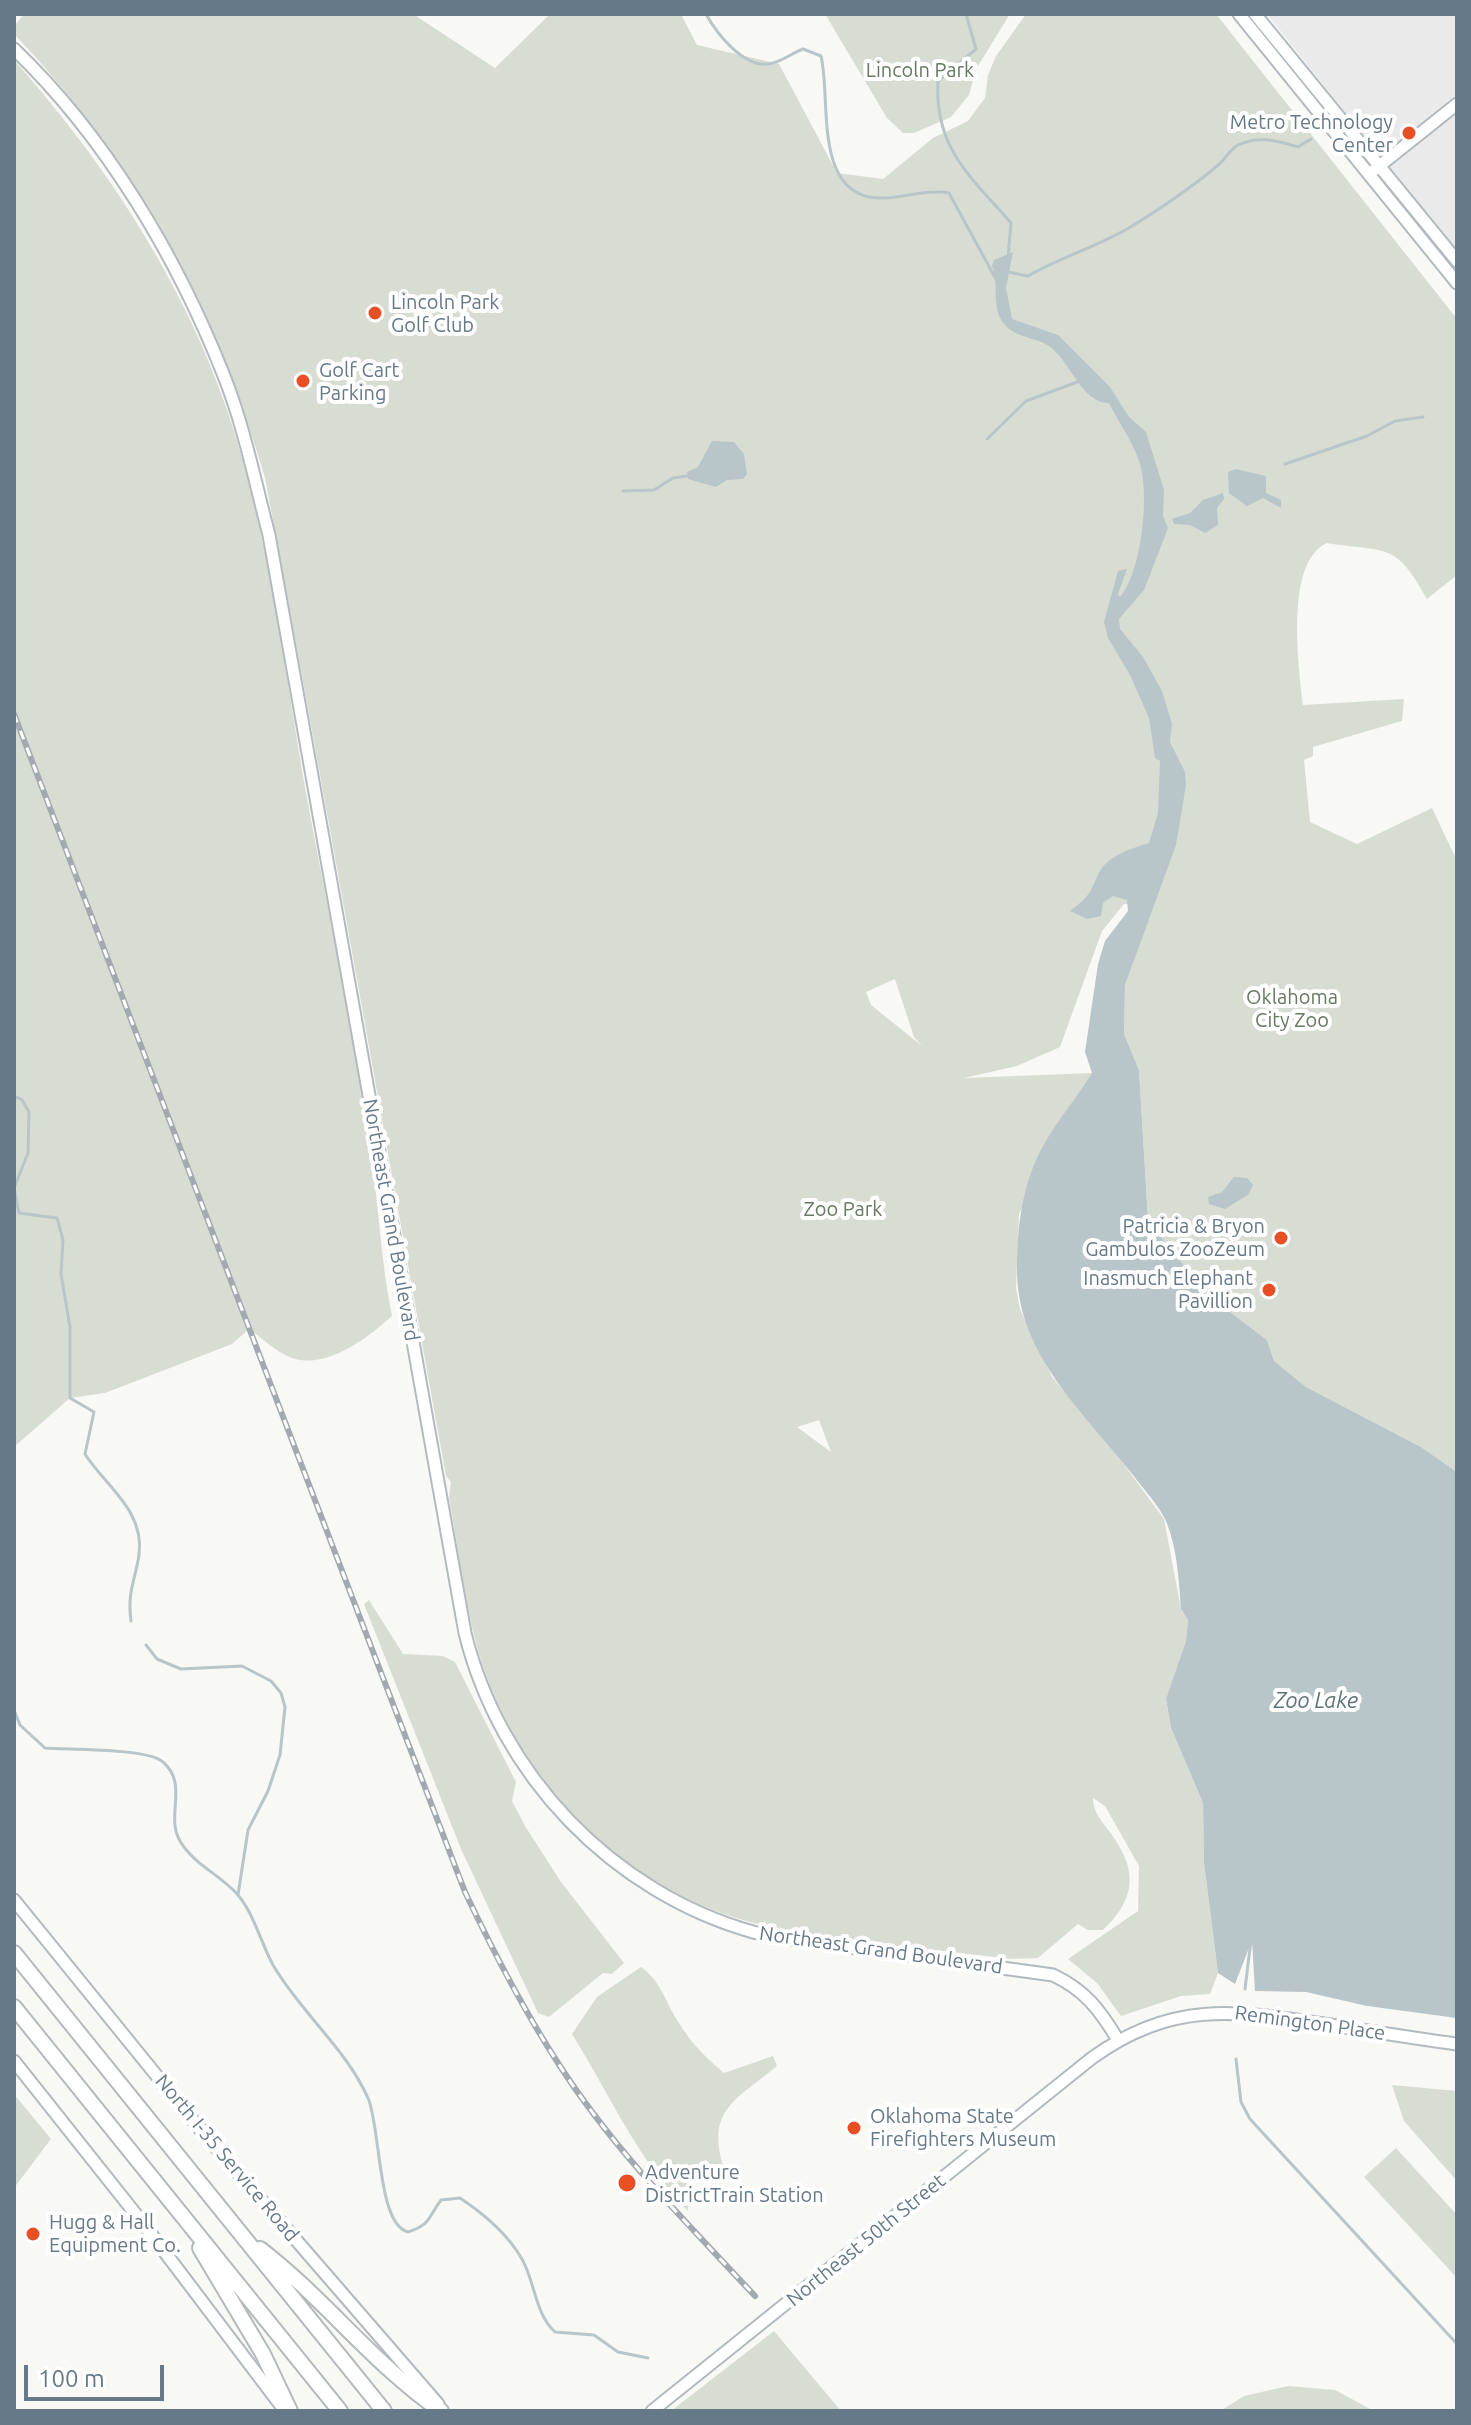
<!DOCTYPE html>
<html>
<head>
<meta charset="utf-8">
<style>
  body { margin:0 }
  #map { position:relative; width:1471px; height:2425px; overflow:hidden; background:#f8f8f5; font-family:Ubuntu,sans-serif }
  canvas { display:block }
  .frame { position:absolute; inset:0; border:16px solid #667988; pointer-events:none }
  .scale { position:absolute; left:24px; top:2365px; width:140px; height:36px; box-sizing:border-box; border:4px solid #667988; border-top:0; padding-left:10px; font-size:24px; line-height:28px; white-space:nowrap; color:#667988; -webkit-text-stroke:6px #fff; paint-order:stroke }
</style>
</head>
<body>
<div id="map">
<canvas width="1471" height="2425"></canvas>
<div class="frame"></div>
<div class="scale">100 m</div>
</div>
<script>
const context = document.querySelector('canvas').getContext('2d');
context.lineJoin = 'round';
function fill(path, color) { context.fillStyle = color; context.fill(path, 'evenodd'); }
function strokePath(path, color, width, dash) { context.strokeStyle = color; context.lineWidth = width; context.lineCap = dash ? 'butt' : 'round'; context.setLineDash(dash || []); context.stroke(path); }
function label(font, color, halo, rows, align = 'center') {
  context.font = font + ' Ubuntu,sans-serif'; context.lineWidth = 8; context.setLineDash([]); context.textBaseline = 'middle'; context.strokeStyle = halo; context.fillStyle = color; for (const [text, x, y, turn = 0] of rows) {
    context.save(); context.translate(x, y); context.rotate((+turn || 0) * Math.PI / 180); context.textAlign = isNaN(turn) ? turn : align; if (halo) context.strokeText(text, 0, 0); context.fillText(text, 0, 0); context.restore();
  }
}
const built = new Path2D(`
  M 1267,14 L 1457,14 L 1457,253 Z`);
const green = new Path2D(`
  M 24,14 L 413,14 L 495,68 L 550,14 L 681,14 L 697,45 L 779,64 L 837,173 L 883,179 L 933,138 L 968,121 L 985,98 L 988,75 L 996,56 L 1026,14 L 1216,14 L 1457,319 L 1457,575 L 1427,599 C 1395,541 1388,553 1327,543 C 1284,562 1299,668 1303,705 L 1404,699 L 1402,721 L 1313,747 L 1313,756 L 1304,760 L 1310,822 L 1357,844 L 1432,808 L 1457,861 L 1457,1472 L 1421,1447 L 1306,1387 L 1274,1361 L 1267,1340 L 1209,1296 L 1148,1221 L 1139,1070 L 1124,1034 L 1125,985 L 1153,905 L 1124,904 L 1102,931 L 1060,1047 L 1017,1066 L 964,1078 L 1092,1073 L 1019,1214 L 1016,1288 L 1020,1309 L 1052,1377 L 1106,1440 L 1164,1519 L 1181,1609 L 1188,1620 L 1186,1641 L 1166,1700 L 1171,1728 L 1203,1803 L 1204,1863 L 1218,1973 L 1210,1994 L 1181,1996 L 1121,2016 L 1097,1983 L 1068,1959 L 1138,1911 L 1139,1866 L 1105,1806 L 1093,1798 C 1093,1812 1101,1820 1109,1831 C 1137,1868 1138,1897 1103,1930 L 1088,1930 L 1078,1924 L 1038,1958 L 1011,1959 C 927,1948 840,1944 758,1924 C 626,1892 513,1778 477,1647 C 464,1599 458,1547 449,1498 L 451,1482 L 446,1476 C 386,1144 328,811 265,478 C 218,313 133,158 14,34 L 14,27 ZM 895,979 L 914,1037 L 922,1046 L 871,1005 L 866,992 ZM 819,1420 L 831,1452 L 797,1427 Z
  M 825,14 L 1010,14 L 976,69 L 969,95 L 951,117 L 914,133 L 903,133 L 887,118 Z
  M 14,60 C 123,183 209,322 249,483 C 275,584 288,690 306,793 C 327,907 352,1021 369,1136 C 378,1196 380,1257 392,1316 C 366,1339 322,1374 285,1355 C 272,1348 261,1337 249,1329 L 232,1344 L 105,1393 L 70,1398 L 14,1447 Z
  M 369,1600 L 403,1654 L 443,1656 L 455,1662 L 516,1782 L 512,1801 L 525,1826 L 561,1882 L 624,1963 L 612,1974 L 603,1973 L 549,2017 L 538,2013 L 461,1849 L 364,1604 Z
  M 641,1967 C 661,1981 665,2001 677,2020 C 690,2042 705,2057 724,2073 L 773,2056 L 777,2066 C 737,2099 705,2110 724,2168 L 711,2178 L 694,2173 L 687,2179 L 688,2211 C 638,2161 609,2093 572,2034 L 597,1997 Z
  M 1392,2085 L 1457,2091 L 1457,2181 L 1404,2121 Z
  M 14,2094 L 51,2139 L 14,2188 Z
  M 1396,2148 L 1457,2215 L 1457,2278 L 1364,2177 Z
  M 774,2331 L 841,2411 L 671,2411 Z
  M 1288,2386 L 1335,2390 L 1374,2411 L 1222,2410 L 1244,2396 Z`);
const water = new Path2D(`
  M 1013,252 L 1006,288 L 1012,319 L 1058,335 L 1110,387 L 1129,417 L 1146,432 L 1164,490 L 1163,516 L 1168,528 L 1144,590 L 1119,619 L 1120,629 L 1143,657 L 1162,691 L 1172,724 L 1170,742 L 1185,772 L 1186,785 L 1176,845 L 1125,985 L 1124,1034 L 1139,1070 L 1148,1221 L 1209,1296 L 1267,1340 L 1274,1361 L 1306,1387 L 1421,1447 L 1457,1472 L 1457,2018 L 1367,2006 L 1306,1992 L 1255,1991 L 1252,1940 L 1235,1984 L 1218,1973 L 1204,1863 L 1203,1803 L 1171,1728 L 1166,1699 L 1186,1641 L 1188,1620 L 1181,1609 C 1179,1581 1177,1545 1165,1519 C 1157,1503 1143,1489 1133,1475 C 1084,1412 1019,1357 1017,1273 C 1017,1234 1020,1197 1036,1160 C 1050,1128 1074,1103 1092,1073 L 1085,1052 L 1098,964 L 1105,941 L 1128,911 L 1127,900 L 1113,896 L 1103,903 L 1101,916 L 1087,919 L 1070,911 C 1088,897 1088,897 1097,877 C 1105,856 1130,849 1149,843 L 1158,813 L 1160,761 L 1155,758 L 1149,718 L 1130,675 L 1108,638 L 1104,622 L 1118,571 L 1127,569 L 1118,594 L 1120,597 C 1142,572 1151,490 1138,458 C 1131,439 1118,421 1109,403 C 1082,404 1069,359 1049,346 C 1035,337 1016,338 1005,325 C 990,309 1000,284 992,266 L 994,260 Z
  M 712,441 L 734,442 L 744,454 L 747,474 L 743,479 L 727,480 L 716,487 L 688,479 L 687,472 L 698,467 Z
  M 1236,469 L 1266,476 L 1266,493 L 1281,500 L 1281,508 L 1263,498 L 1247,506 L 1229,493 L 1228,472 Z
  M 1223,493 L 1224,499 L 1217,508 L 1218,525 L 1205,533 L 1190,525 L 1174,524 L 1172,519 L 1190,513 L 1203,500 Z
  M 1234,1177 L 1247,1178 L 1253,1185 L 1248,1195 L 1225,1209 L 1209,1204 L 1208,1197 L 1222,1192 Z`);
const stream = new Path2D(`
  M 706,14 C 717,34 743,67 768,64 C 780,63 792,53 803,49 L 821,56 C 831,97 814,185 869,197 C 895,202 923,188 949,193 L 998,283
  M 966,14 L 976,49 L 938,81 C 934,148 971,177 1011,223 L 1008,258
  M 1008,272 L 1028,276 C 1062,256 1098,247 1132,226 C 1157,211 1195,185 1217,166 C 1225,160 1230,149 1238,145 C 1259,135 1277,141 1298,147 L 1311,139
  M 987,439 L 1026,401 L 1080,381
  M 1285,464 L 1367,436 L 1395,421 L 1423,417
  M 623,491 L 654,490 L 673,478 L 687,476
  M 14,1096 L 22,1100 L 29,1112 L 28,1153 L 14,1188 L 19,1213 L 57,1218 L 63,1240 L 61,1274 L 70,1327 L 70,1398 L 94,1412 L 85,1454 C 105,1486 145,1510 139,1555 C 135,1581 127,1592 131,1621
  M 146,1645 L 157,1659 L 181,1669 L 242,1666 L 271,1681 L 281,1693 L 285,1707 L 280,1755 L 268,1791 L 248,1830 L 238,1895
  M 14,1710 L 20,1725 L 45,1748 C 68,1750 148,1748 163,1762 C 189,1784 165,1816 180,1841 C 194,1865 221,1875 238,1895 C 254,1914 261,1943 273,1965 C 301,2013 345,2047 368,2098 C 381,2128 377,2224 408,2232 C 432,2224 428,2217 441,2200 L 460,2198 C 484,2214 507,2233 522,2259 C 535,2282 535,2314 555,2332 L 594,2335 L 618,2352 L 648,2358
  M 1245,1989 L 1251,1940
  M 1236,2059 L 1241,2102 L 1250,2119 L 1457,2344`);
const secondary = new Path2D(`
  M 1239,14 L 1457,283
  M 1255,14 L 1457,261
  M 14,49 C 106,137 177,257 224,376 C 244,426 255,482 269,535 L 465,1633 C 500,1775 612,1892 753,1932 C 782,1940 814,1941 843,1946 C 913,1956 983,1965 1053,1975 C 1085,1990 1100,2010 1118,2040
  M 1373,171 L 1457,104
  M 14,1900 L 200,2129 L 438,2404
  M 14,2061 L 142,2222 L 285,2411
  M 652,2411 L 1092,2058 C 1171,2001 1234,2010 1324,2024 C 1369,2031 1413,2038 1457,2044`);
const highway = new Path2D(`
  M 14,1953 L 384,2411
  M 14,2007 L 340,2411
  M 200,2248 L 263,2354 L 290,2411
  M 260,2249 C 324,2298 374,2365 441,2411`);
const rail = new Path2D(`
  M 14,714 L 465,1892 C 493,1951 523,2009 558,2063 C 613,2149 686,2222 755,2296`);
const markers = [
  [1409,133,8,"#e94f25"],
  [375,313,8,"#e94f25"],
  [303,381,8,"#e94f25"],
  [1281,1238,8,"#e94f25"],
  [1269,1290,8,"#e94f25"],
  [854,2128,8,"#e94f25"],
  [627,2183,10,"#e94f25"],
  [33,2234,8,"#e94f25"]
];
const parkNames = [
  ["Lincoln Park",920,70],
  ["Oklahoma",1292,997],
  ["City Zoo",1292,1020],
  ["Zoo Park",843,1209]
];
const poiNames = [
  ["Metro Technology",1393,122,"right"],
  ["Center",1393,145,"right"],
  ["Lincoln Park",391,302],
  ["Golf Club",391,325],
  ["Golf Cart",319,370],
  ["Parking",319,393],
  ["Patricia & Bryon",1265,1226,"right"],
  ["Gambulos ZooZeum",1265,1249,"right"],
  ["Inasmuch Elephant",1253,1278,"right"],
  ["Pavillion",1253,1301,"right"],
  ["Oklahoma State",870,2116],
  ["Firefighters Museum",870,2139],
  ["Adventure",645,2172],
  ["DistrictTrain Station",645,2195],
  ["Hugg & Hall",49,2222],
  ["Equipment Co.",49,2245]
];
const streetNames = [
  ["Northeast Grand Boulevard",391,1220,80],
  ["Northeast Grand Boulevard",881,1950,8],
  ["Remington Place",1310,2023,8],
  ["North I-35 Service Road",227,2158,50],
  ["Northeast 50th Street",866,2240,-39]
];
const waterNames = [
  ["Zoo Lake",1316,1701]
];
fill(built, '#e9eae9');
fill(green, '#d8ddd4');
fill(water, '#b8c5c9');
strokePath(stream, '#b8c5c9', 3);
strokePath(secondary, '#b3babf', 15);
strokePath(highway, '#b4b9bc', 18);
strokePath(secondary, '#fff', 11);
strokePath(highway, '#fff', 14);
strokePath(rail, '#a2aab0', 6);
strokePath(rail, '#fff', 3, [9]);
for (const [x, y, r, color] of markers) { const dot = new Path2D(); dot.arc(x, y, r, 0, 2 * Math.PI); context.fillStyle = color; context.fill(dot); strokePath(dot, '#fff', 3); }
label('20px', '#667961', '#fff', parkNames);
label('20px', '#667988', '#fff', poiNames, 'left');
label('20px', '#667988', '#fff', streetNames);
label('italic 22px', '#5d747c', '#fff', waterNames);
</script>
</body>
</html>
